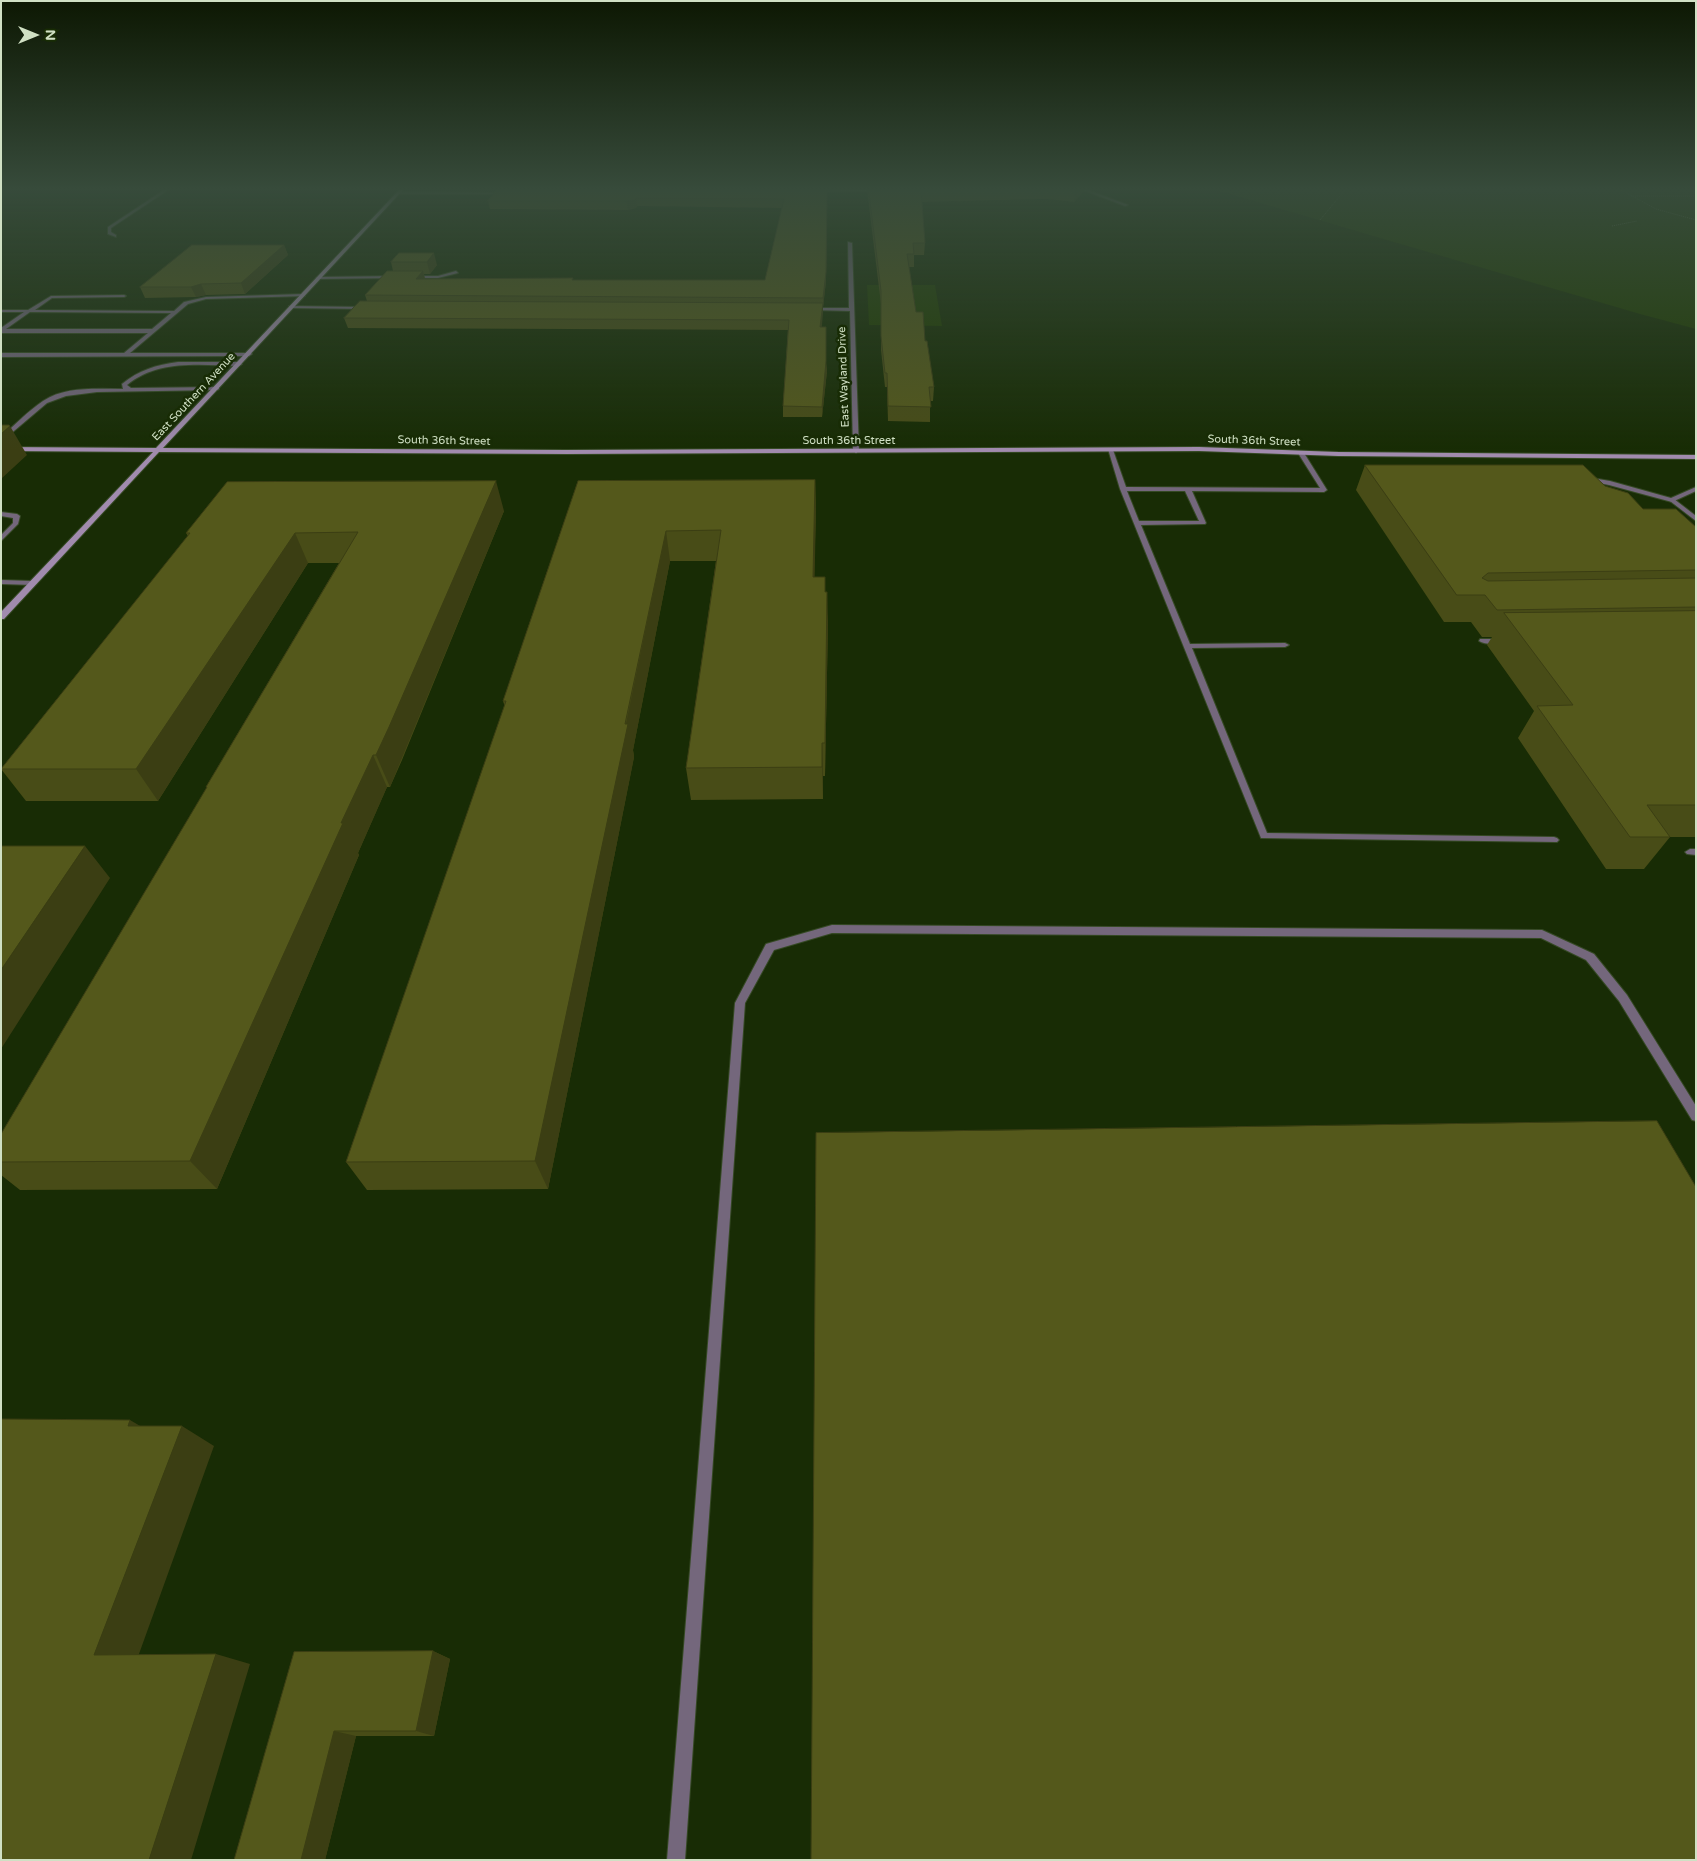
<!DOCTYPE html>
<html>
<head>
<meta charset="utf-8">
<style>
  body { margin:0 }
  #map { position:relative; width:1697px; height:1861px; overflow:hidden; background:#182c05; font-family:"Varela Round",sans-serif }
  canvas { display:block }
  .frame { position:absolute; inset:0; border:2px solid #d0e0c4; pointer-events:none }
  .north { position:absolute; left:10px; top:10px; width:50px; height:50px; -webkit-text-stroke:4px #182c05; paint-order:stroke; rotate:90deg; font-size:14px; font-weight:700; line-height:20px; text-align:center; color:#d0e0c4 }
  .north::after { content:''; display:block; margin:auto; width:18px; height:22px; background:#d0e0c4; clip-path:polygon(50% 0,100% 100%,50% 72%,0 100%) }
</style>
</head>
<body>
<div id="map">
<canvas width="1697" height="1861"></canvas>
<div class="frame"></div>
<div class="north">N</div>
</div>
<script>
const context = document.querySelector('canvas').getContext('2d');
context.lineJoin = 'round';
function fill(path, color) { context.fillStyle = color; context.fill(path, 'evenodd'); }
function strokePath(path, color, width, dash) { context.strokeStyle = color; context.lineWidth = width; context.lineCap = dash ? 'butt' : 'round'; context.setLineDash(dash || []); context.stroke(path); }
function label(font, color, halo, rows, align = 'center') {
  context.font = font + ' "Varela Round",sans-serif'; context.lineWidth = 5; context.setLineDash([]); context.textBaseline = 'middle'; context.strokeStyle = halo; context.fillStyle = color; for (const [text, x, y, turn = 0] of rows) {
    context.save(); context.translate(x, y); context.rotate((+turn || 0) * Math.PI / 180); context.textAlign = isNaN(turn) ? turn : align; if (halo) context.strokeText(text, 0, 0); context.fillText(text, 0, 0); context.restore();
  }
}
const green = new Path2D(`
  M 1216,190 L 1696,190 L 1696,329 L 1640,314 Z
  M 867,285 L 935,285 L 942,326 L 869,325 Z`);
const path = new Path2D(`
  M 1621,190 L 1656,209 L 1696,220
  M 1631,196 L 1696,196
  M 1320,220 L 1345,190
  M 1612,226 L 1637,221`);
const lane = new Path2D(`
  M 164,190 L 168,190 L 111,228 L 111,232 L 116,235 L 116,237 L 108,234 L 108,227 Z
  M 456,271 L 458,273 L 438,278 L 412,278 L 410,277 L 412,276 L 438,276 Z
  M 395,276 L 397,278 L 318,279 L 316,278 L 318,277 Z
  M 303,294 L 305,296 L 206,299 L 188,304 L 130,353 L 251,353 L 252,354 L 249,356 L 1,357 L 1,353 L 124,353 L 148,333 L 1,333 L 1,328 L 24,312 L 1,312 L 1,310 L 28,310 L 51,296 L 124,295 L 126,296 L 124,297 L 52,298 L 35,310 L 174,311 L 184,302 L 206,297 ZM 30,312 L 171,313 L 152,329 L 6,329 Z
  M 178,362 L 239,362 L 242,364 L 239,366 C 201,365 158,359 127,385 L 131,388 L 219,387 L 219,389 L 217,390 L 97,392 L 66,396 L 47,403 L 1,442 L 1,437 C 15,425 28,411 43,401 C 65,386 97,389 123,389 L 122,384 C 139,370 156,365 178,362 Z
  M 1108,449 L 1113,450 L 1126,487 L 1320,488 L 1298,453 L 1301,451 L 1304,453 L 1327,490 L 1324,492 L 1192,491 L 1206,523 L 1205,524 L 1141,525 L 1190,644 L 1285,643 L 1289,645 L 1285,647 L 1192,648 L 1267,833 L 1554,837 L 1557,838 L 1559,840 L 1557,842 L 1261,838 L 1120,489 ZM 1127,491 L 1185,491 L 1199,521 L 1139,521 Z
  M 1586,477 L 1610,481 L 1671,498 L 1696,487 L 1696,491 L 1672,502 L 1609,485 L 1584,480 L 1584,478 Z
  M 1,512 L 17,514 L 20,516 L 18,524 L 1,541 L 1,535 L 13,523 L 13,518 L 1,516 Z
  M 1,580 L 33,581 L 37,583 L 33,585 L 1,584 Z
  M 1480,639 L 1502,639 L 1506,641 C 1500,645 1485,645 1479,641 Z
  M 1690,849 L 1696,849 L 1696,855 L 1687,854 L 1685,852 Z
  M 832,925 L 1542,930 L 1594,954 L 1627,995 L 1696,1106 L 1696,1121 L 1692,1120 L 1619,1001 L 1586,960 L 1541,938 L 832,933 L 774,950 L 745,1003 L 685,1860 L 667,1860 L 735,1003 L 766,944 Z`);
const street = new Path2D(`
  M 859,190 L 902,190 L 814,192 L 816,191 Z
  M 1083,190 L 1088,190 L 1128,205 L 1125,206 Z
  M 397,192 L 506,193 L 508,194 L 398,194 Z
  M 848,242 L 852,243 L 859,451 L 856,453 L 853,451 L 850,311 L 811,310 L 809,309 L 811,308 L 849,308 Z
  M 289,306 L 366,307 L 368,308 L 366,309 L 291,308 Z
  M 1670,499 L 1674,499 L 1696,516 L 1696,521 L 1670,501 Z`);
const secondary = new Path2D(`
  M 399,190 L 403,190 L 163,448 L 567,450 L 1199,447 L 1338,452 L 1696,455 L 1696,459 L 1338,456 L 1199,451 L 567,454 L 159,452 L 4,619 L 1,619 L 1,612 L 153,452 L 1,451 L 1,447 L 156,448 Z`);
const wall = new Path2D(`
  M 827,190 L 826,281 L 823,307 L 821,327 L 827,371 L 822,417 L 783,417 L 783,406 L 788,330 L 348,328 L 344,318 L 367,301 L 365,295 L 393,271 L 391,262 L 399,253 L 437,265 L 430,274 L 424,274 L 425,279 L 573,280 L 765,280 L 782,208 L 637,206 L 636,208 L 628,210 L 490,209 L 488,201 Z
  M 867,190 L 1084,190 L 1083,192 L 1074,202 L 1046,199 L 922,202 L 925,243 L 924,255 L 914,255 L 914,267 L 909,267 L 916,312 L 925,341 L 934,387 L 933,401 L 930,401 L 930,422 L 888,421 L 887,387 L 885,387 L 881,350 L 881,304 Z
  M 284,245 L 288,255 L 245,294 L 206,295 L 196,297 L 145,298 L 140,287 Z
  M 1365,465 L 1605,486 L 1643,509 L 1696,527 L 1696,837 L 1670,837 L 1644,869 L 1606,869 L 1518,738 L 1534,711 L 1487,645 L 1492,637 L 1482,637 L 1471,622 L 1444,622 L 1356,490 Z
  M 815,480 L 816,510 L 814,577 L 825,592 L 828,623 L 825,776 L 823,776 L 823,799 L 691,800 L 686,768 L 716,561 L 670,561 L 633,750 L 634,757 L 548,1189 L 367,1190 L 346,1162 L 505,707 L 503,701 L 578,481 Z
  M 504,511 L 402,760 L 390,787 L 387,787 L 358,853 L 359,855 L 217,1189 L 20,1190 L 1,1175 L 1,1162 L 207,788 L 206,787 L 339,563 L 308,563 L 158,801 L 26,801 L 1,769 L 188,536 L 186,533 Z
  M 433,1651 L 450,1659 L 434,1736 L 356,1736 L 325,1860 L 234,1860 L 294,1652 Z`);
const shadedWall = new Path2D(`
  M 827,190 L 826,281 L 823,307 L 823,298 Z
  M 1076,190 L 1084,190 L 1083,192 L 1074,202 L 1075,191 Z
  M 636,198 L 637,206 L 636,208 L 628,210 L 626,201 Z
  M 284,245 L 288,255 L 245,294 L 241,283 Z
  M 434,253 L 437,265 L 430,274 L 427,262 Z
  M 423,271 L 425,280 L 416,279 Z
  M 201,284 L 206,295 L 196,297 L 191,287 Z
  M 823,303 L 823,313 L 821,337 L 820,327 Z
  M 826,361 L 827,371 L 822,417 L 822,407 Z
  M 10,426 L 27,455 L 1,479 L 1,434 Z
  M 815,480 L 816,510 L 814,608 L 813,577 Z
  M 496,481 L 504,511 L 390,787 L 376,755 Z
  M 666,531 L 670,561 L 633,750 L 634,757 L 548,1189 L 535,1161 Z
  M 295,533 L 308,563 L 158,801 L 136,769 Z
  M 827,592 L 828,623 L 825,776 L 825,743 Z
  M 822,743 L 823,776 L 823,799 L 822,767 Z
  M 373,755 L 387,787 L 358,853 L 359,855 L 217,1189 L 190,1161 L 341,823 Z
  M 85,846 L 110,878 L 1,1049 L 1,970 Z
  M 130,1420 L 164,1440 L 128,1426 Z
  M 182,1426 L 214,1446 L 135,1665 L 94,1655 Z
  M 433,1651 L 450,1659 L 434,1736 L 416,1731 Z
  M 216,1654 L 250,1664 L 191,1860 L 149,1860 Z
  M 334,1731 L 356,1736 L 325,1860 L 301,1860 Z`);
const building = new Path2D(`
  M 497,190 L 827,190 L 826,272 L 823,298 L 365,295 L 387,271 L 423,271 L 416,279 L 573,278 L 572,280 L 765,280 L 784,199 L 636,198 L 635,200 L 626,201 L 488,201 Z
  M 869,190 L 934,190 L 921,190 L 925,243 L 913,243 L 914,254 L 907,254 L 916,312 L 923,312 L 925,341 L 927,341 L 934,387 L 929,387 L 931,407 L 888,406 L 887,373 L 885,373 L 881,336 L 881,291 Z
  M 192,245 L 284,245 L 241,283 L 201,284 L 191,287 L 140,287 Z
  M 399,253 L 434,253 L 427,262 L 391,262 Z
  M 360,301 L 823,303 L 820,327 L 826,327 L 826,361 L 822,407 L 783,406 L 789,320 L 344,318 Z
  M 1,425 L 9,425 L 10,426 L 1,434 Z
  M 1365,465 L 1583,465 L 1605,486 L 1628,493 L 1643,509 L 1676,509 L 1696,527 L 1696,570 L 1488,573 L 1482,578 L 1488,581 L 1696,578 L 1696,593 L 1695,593 L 1696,594 L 1696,607 L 1497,610 L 1485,595 L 1457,595 Z
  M 815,480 L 813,577 L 825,577 L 825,592 L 827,592 L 825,743 L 822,743 L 822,767 L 686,768 L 721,530 L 666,531 L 625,724 L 628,724 L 535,1161 L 346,1162 L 506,701 L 503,701 L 578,481 Z
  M 496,481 L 389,727 L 376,755 L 373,755 L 341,823 L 343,823 L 190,1161 L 1,1162 L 1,1134 L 207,787 L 206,787 L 358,532 L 295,533 L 136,769 L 1,769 L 190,533 L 186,533 L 227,482 Z
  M 1696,611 L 1696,805 L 1647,805 L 1670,837 L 1630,837 L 1537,706 L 1573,705 L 1504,613 Z
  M 1,846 L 85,846 L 1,970 Z
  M 1657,1121 L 1696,1187 L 1696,1860 L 811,1860 L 816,1133 Z
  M 1,1419 L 130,1420 L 128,1426 L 182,1426 L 94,1655 L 216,1654 L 149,1860 L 1,1860 Z
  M 433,1651 L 416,1731 L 334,1731 L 301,1860 L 234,1860 L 294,1652 Z`);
const farStreetnames = [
  ["East Wayland Drive",844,377,-92],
  ["East Southern Avenue",194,397,-47],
  ["South 36th Street",444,441,1],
  ["South 36th Street",849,441],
  ["South 36th Street",1254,441,2]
];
fill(green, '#203c00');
strokePath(lane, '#354924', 2);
strokePath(street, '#354924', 2);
strokePath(secondary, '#354924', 2);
strokePath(path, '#667856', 1, [1, 1]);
fill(lane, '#74677c');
fill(street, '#74677c');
fill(secondary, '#a18bae');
fill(wall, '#484c17');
fill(shadedWall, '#3b3e13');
fill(building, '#54581b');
strokePath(building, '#3b3e13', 1);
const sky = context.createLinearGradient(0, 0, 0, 450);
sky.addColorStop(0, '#0d1803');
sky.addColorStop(0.42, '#374b3b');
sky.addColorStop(1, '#374b3b00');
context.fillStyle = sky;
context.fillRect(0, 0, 1697, 450);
label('11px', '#d0e0c4', '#182c05', farStreetnames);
</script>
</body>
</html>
